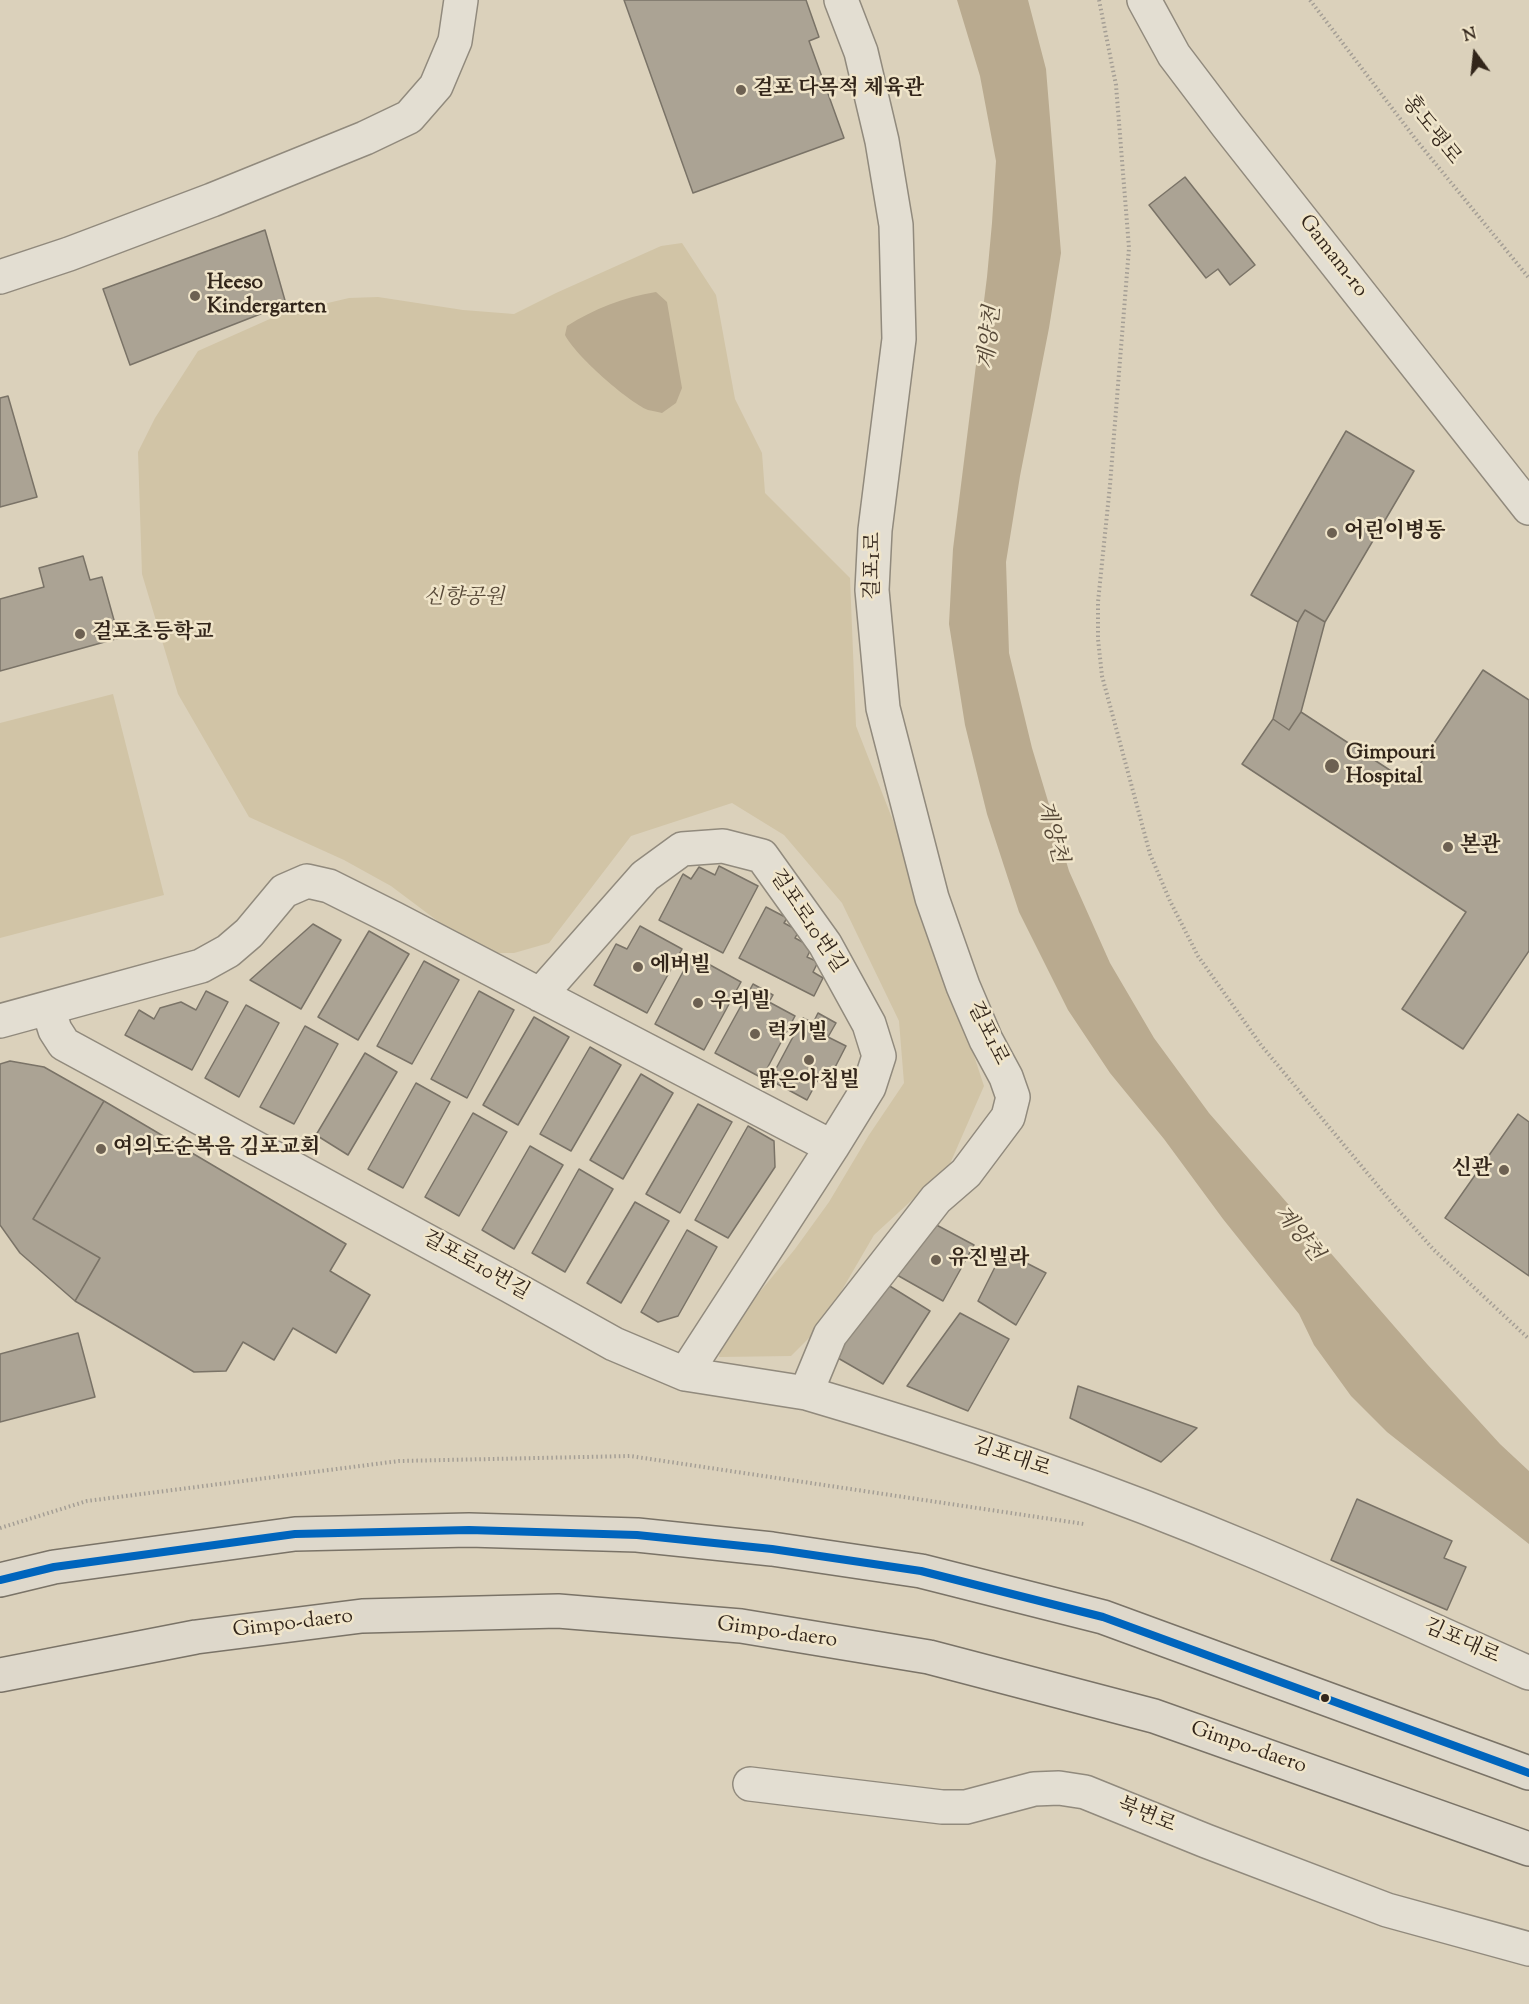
<!DOCTYPE html>
<html>
<head>
<meta charset="utf-8">
<style>
  body { margin:0 }
  #map { position:relative; width:1529px; height:2004px; overflow:hidden; background:#dbd1bb; font-family:"Sorts Mill Goudy",serif }
  canvas { display:block }
  .north { position:absolute; left:1445px; top:24px; width:60px; height:60px; -webkit-text-stroke:4px #f0e5ca; paint-order:stroke; rotate:345deg; font-size:16px; font-weight:700; line-height:24px; text-align:center; color:#32251a }
  .north::after { content:''; display:block; margin:auto; width:21px; height:27px; background:#32251a; clip-path:polygon(50% 0,100% 100%,50% 72%,0 100%) }
</style>
</head>
<body>
<div id="map">
<canvas width="1529" height="2004"></canvas>
<div class="north">N</div>
</div>
<script>
const context = document.querySelector('canvas').getContext('2d');
context.lineJoin = 'round';
function fill(path, color) { context.fillStyle = color; context.fill(path, 'evenodd'); }
function strokePath(path, color, width, dash) { context.strokeStyle = color; context.lineWidth = width; context.lineCap = dash ? 'butt' : 'round'; context.setLineDash(dash || []); context.stroke(path); }
function label(font, color, halo, rows, align = 'center') {
  context.font = font + ' "Sorts Mill Goudy","Noto Serif KR",serif'; context.lineWidth = 5; context.setLineDash([]); context.textBaseline = 'middle'; context.strokeStyle = halo; context.fillStyle = color; for (const [text, x, y, turn = 0] of rows) {
    context.save(); context.translate(x, y); context.rotate((+turn || 0) * Math.PI / 180); context.textAlign = isNaN(turn) ? turn : align; if (halo) context.strokeText(text, 0, 0); context.fillText(text, 0, 0); context.restore();
  }
}
const green = new Path2D(`
  M 682,243 L 716,295 L 735,399 L 762,453 L 765,493 L 850,578 L 856,726 L 915,877 L 984,1086 L 949,1166 L 874,1235 L 821,1326 L 791,1356 L 719,1357 L 722,1338 L 795,1249 L 829,1202 L 869,1135 L 904,1083 L 899,1021 L 842,903 L 784,835 L 732,803 L 631,836 L 549,943 L 514,953 L 492,953 L 467,943 L 391,886 L 344,860 L 249,817 L 178,694 L 142,574 L 138,452 L 155,418 L 198,351 L 281,314 L 349,298 L 378,297 L 463,310 L 514,314 L 556,293 L 661,246 Z
  M 113,694 L 164,895 L 0,938 L 0,723 Z`);
const water = new Path2D(`
  M 957,0 L 1028,0 L 1046,69 L 1061,253 L 1049,328 L 1020,476 L 1006,562 L 1009,653 L 1032,748 L 1069,871 L 1110,963 L 1154,1038 L 1209,1113 L 1427,1364 L 1500,1444 L 1529,1471 L 1529,1544 L 1387,1432 L 1351,1396 L 1314,1345 L 1299,1314 L 1223,1219 L 1164,1139 L 1110,1073 L 1068,1010 L 1019,912 L 987,814 L 965,725 L 949,624 L 953,549 L 987,277 L 992,223 L 996,161 L 980,76 Z
  M 656,292 L 667,302 L 682,388 L 676,403 L 662,413 C 658,412 653,411 648,410 C 627,401 575,355 565,335 L 567,326 C 594,309 624,297 656,292 Z`);
const building = new Path2D(`
  M 624,0 L 806,0 L 819,37 L 809,41 L 844,138 L 693,193 Z
  M 1185,177 L 1255,265 L 1230,285 L 1218,269 L 1206,278 L 1149,205 Z
  M 265,230 L 286,304 L 130,365 L 103,289 Z
  M 8,396 L 37,497 L 0,507 L 0,398 Z
  M 1346,431 L 1414,471 L 1325,622 L 1305,610 L 1298,622 L 1251,595 Z
  M 83,556 L 90,580 L 102,577 L 119,638 L 0,671 L 0,599 L 44,587 L 39,568 Z
  M 1305,610 L 1325,622 L 1301,712 L 1289,730 L 1273,719 L 1298,622 Z
  M 1483,670 L 1529,700 L 1529,951 L 1463,1049 L 1402,1009 L 1466,912 L 1242,764 L 1273,719 L 1289,730 L 1301,712 L 1408,782 Z
  M 719,866 L 758,886 L 723,953 L 659,920 L 683,874 L 691,879 L 699,867 L 715,875 Z
  M 766,907 L 787,918 L 784,923 L 799,931 L 795,938 L 812,947 L 807,957 L 818,962 L 813,972 L 823,978 L 814,996 L 739,958 Z
  M 313,924 L 341,940 L 301,1009 L 250,980 Z
  M 640,926 L 682,949 L 647,1013 L 594,985 L 616,944 L 627,949 Z
  M 369,931 L 409,954 L 358,1040 L 318,1017 Z
  M 692,955 L 741,982 L 704,1050 L 655,1024 Z
  M 424,961 L 459,980 L 412,1064 L 377,1046 Z
  M 753,984 L 773,995 L 769,1002 L 795,1016 L 762,1078 L 715,1053 Z
  M 206,991 L 228,1002 L 192,1070 L 125,1035 L 139,1010 L 154,1019 L 160,1008 L 181,1002 L 196,1010 Z
  M 479,991 L 514,1010 L 467,1098 L 431,1079 Z
  M 246,1005 L 279,1023 L 239,1097 L 205,1078 Z
  M 818,1013 L 836,1023 L 828,1037 L 846,1046 L 829,1079 L 821,1074 L 807,1100 L 770,1080 L 803,1018 L 813,1023 Z
  M 534,1017 L 569,1037 L 518,1125 L 483,1105 Z
  M 305,1026 L 338,1044 L 294,1124 L 260,1107 Z
  M 590,1047 L 621,1065 L 571,1151 L 540,1134 Z
  M 365,1053 L 397,1072 L 348,1155 L 316,1135 Z
  M 10,1061 L 44,1067 L 104,1101 L 33,1219 L 100,1258 L 75,1301 L 20,1253 L 0,1225 L 0,1064 Z
  M 641,1074 L 673,1093 L 623,1179 L 590,1160 Z
  M 416,1083 L 450,1102 L 403,1188 L 368,1169 Z
  M 104,1101 L 346,1244 L 330,1271 L 370,1295 L 336,1353 L 293,1328 L 274,1360 L 243,1342 L 226,1371 L 194,1372 L 75,1301 L 100,1258 L 33,1219 Z
  M 698,1104 L 732,1122 L 680,1213 L 646,1194 Z
  M 473,1113 L 507,1132 L 459,1216 L 425,1197 Z
  M 1518,1114 L 1529,1122 L 1529,1276 L 1445,1218 Z
  M 748,1126 L 774,1141 L 775,1167 L 728,1238 L 695,1220 Z
  M 530,1146 L 563,1165 L 514,1249 L 482,1230 Z
  M 579,1169 L 613,1189 L 565,1272 L 532,1253 Z
  M 635,1202 L 669,1221 L 621,1303 L 587,1283 Z
  M 929,1221 L 974,1245 L 943,1301 L 897,1275 Z
  M 687,1230 L 717,1247 L 678,1316 L 658,1322 L 641,1312 Z
  M 1003,1251 L 1046,1273 L 1016,1325 L 978,1301 Z
  M 880,1280 L 930,1311 L 883,1384 L 831,1354 Z
  M 960,1313 L 1009,1339 L 968,1411 L 907,1386 Z
  M 78,1333 L 95,1397 L 0,1422 L 0,1354 Z
  M 1078,1386 L 1197,1428 L 1161,1462 L 1070,1418 Z
  M 1357,1499 L 1452,1541 L 1444,1558 L 1466,1567 L 1447,1610 L 1331,1560 Z`);
const path = new Path2D(`
  M 1099,0 L 1116,85 L 1129,248 L 1110,485 L 1098,602 L 1098,639 L 1102,676 L 1150,854 L 1170,901 L 1198,956 L 1261,1045 L 1393,1204 L 1434,1250 L 1529,1339
  M 1310,0 L 1417,141 L 1529,278
  M 0,1528 L 87,1501 L 399,1461 L 630,1456 L 1084,1524`);
const minor = new Path2D(`
  M 841,0 L 861,52 L 882,141 L 896,225 L 899,339 L 875,530 L 872,590 L 883,708 L 932,898 L 963,986 L 986,1040 L 1006,1077 L 1013,1097 L 1008,1117 L 966,1173 L 936,1199 L 830,1335 L 806,1393 C 957,1437 1106,1489 1251,1550 C 1344,1589 1436,1632 1529,1673
  M 1144,0 L 1174,55 L 1227,125 L 1529,508
  M 0,277 L 69,254 L 212,200 L 365,138 L 409,117 L 436,86 L 455,41 L 461,0
  M 540,995 L 645,876 L 682,849 L 723,846 L 762,856 L 825,944 L 869,1024 L 879,1056 L 869,1087 L 832,1147
  M 48,1008 L 55,1030 L 64,1044 L 510,1286 L 614,1344 L 685,1374 L 806,1393
  M 0,1021 L 201,966 L 228,951 L 249,933 L 284,891 L 307,881 L 329,886 L 395,919 L 832,1147 L 685,1374
  M 750,1784 L 942,1807 L 966,1807 L 1034,1789 L 1059,1788 L 1085,1792 L 1206,1841 L 1387,1910 L 1529,1949`);
const major = new Path2D(`
  M 0,1580 L 54,1567 L 295,1534 L 469,1530 L 637,1535 L 772,1549 L 921,1571 L 1103,1617 L 1529,1773
  M 0,1675 L 196,1637 L 362,1616 L 558,1611 L 741,1626 L 929,1657 L 1154,1716 L 1529,1849`);
const bus1 = new Path2D(`
  M 0,1580 L 54,1567 L 295,1534 L 469,1530 L 637,1535 L 772,1549 L 921,1571 L 1103,1617 L 1529,1773`);
const markers = [
  [741,90,6,"#6d6152"],
  [195,296,6,"#6d6152"],
  [1332,533,6,"#6d6152"],
  [80,634,6,"#6d6152"],
  [1332,766,8,"#6d6152"],
  [1448,847,6,"#6d6152"],
  [638,967,6,"#6d6152"],
  [698,1003,6,"#6d6152"],
  [755,1034,6,"#6d6152"],
  [809,1060,6,"#6d6152"],
  [101,1149,6,"#6d6152"],
  [1504,1170,6,"#6d6152"],
  [936,1260,6,"#6d6152"],
  [1325,1698,5,"#32251a"]
];
const poiNames = [
  ["걸포 다목적 체육관",753,90],
  ["Heeso",207,284],
  ["Kindergarten",207,308],
  ["어린이병동",1344,533],
  ["걸포초등학교",92,634],
  ["Gimpouri",1346,754],
  ["Hospital",1346,778],
  ["본관",1460,847],
  ["에버빌",650,967],
  ["우리빌",710,1003],
  ["럭키빌",767,1034],
  ["맑은아침빌",809,1082,"center"],
  ["여의도순복음 김포교회",113,1149],
  ["신관",1492,1170,"right"],
  ["유진빌라",948,1260]
];
const streetNames = [
  ["홍도평로",1430,131,52],
  ["Gamam-ro",1332,257,52],
  ["걸포1로",875,566,-89],
  ["걸포로10번길",806,922,56],
  ["걸포1로",986,1034,64],
  ["걸포로10번길",475,1267,29],
  ["김포대로",1011,1459,19],
  ["Gimpo-daero",293,1625,-7],
  ["Gimpo-daero",777,1634,8],
  ["김포대로",1461,1643,24],
  ["Gimpo-daero",1248,1749,19],
  ["북변로",1146,1817,22]
];
const parkNames = [
  ["신향공원",464,599]
];
const waterNames = [
  ["계양천",992,338,-84],
  ["계양천",1050,832,75],
  ["계양천",1297,1235,51]
];
fill(green, '#d1c4a6');
fill(water, '#b9aa8f');
fill(building, '#aba394');
strokePath(building, '#7a7367', 1.5);
strokePath(minor, '#918a7d', 36);
strokePath(major, '#7a7367', 36);
strokePath(path, '#a49e95', 4, [1.5, 3]);
strokePath(minor, '#e3ded2', 33);
strokePath(major, '#ded8cb', 33);
strokePath(bus1, '#0065bd', 8);
for (const [x, y, r, color] of markers) { const dot = new Path2D(); dot.arc(x, y, r, 0, 2 * Math.PI); context.fillStyle = color; context.fill(dot); strokePath(dot, '#f0e5ca', 2); }
label('bold 21px', '#32251a', '#f0e5ca', poiNames, 'left');
label('21px', '#32251a', '#f0e5ca', streetNames);
label('italic 21px', '#584a39', '#f0e5ca', parkNames);
label('italic 22px', '#564837', '#f0e5ca', waterNames);
</script>
</body>
</html>
